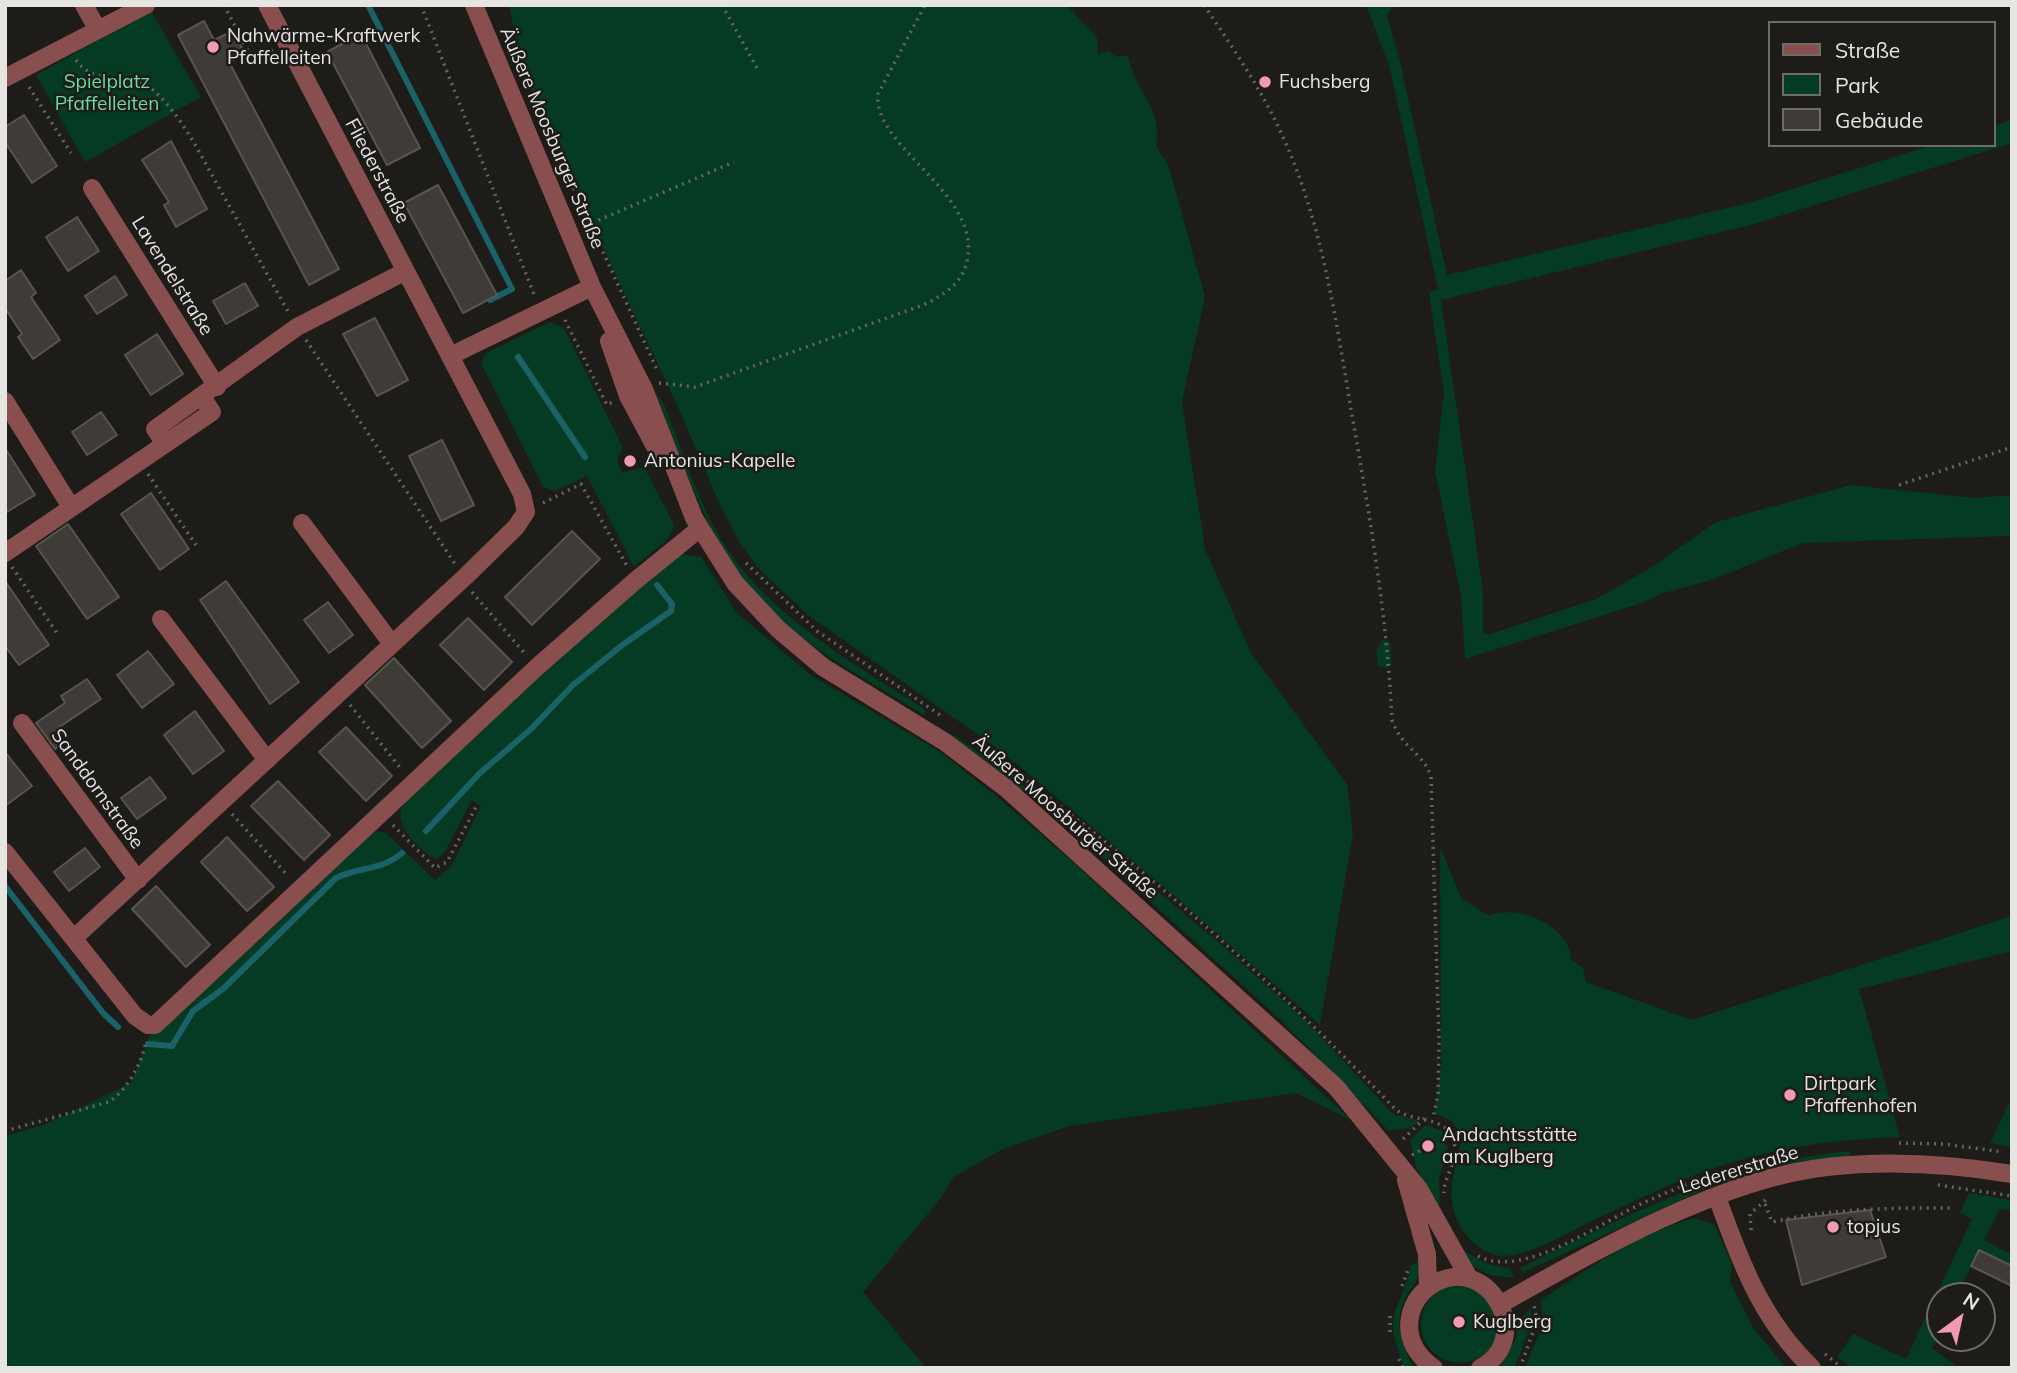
<!DOCTYPE html>
<html>
<head>
<meta charset="utf-8">
<style>
  body { margin:0 }
  #map { position:relative; width:2017px; height:1373px; overflow:hidden; background:#1e1c18; font-family:Mulish,sans-serif }
  canvas { display:block }
  .frame { position:absolute; inset:0; border:7px solid #e7e5e2; pointer-events:none }
  .legend { position:absolute; left:1768px; top:21px; width:228px; height:126px; box-sizing:border-box; background:#1e1c18; border:2px solid #6e6c69; margin:0; padding:9px 12px; list-style:none; font-size:21px; color:#e7e5e2 }
  .legend li { display:flex; align-items:center; gap:14px; height:35px }
  .legend b { width:35px; border:2px solid #6e6c69 }
  .north { position:absolute; left:1926px; top:1282px; width:70px; height:70px; box-sizing:border-box; background:#1e1c18; border:2px solid #6e6c69; border-radius:50%; rotate:33deg; font-size:19px; font-weight:700; line-height:28px; text-align:center; color:#e7e5e2 }
  .north::after { content:''; display:block; margin:auto; width:24px; height:32px; background:#f09ab6; clip-path:polygon(50% 0,100% 100%,50% 72%,0 100%) }
</style>
</head>
<body>
<div id="map">
<canvas width="2017" height="1373"></canvas>
<div class="frame"></div>
<ul class="legend">
<li><b style="height:9px;background:#894f4f"></b>Straße</li>
<li><b style="height:19px;background:#043b22"></b>Park</li>
<li><b style="height:19px;background:#3f3b36"></b>Gebäude</li>
</ul>
<div class="north">N</div>
</div>
<script>
const context = document.querySelector('canvas').getContext('2d');
context.lineJoin = 'round';
function fill(path, color) { context.fillStyle = color; context.fill(path, 'evenodd'); }
function strokePath(path, color, width, dash) { context.strokeStyle = color; context.lineWidth = width; context.lineCap = dash ? 'butt' : 'round'; context.setLineDash(dash || []); context.stroke(path); }
function label(font, color, halo, rows, align = 'center') {
  context.font = font + ' Mulish,sans-serif'; context.lineWidth = 5; context.setLineDash([]); context.textBaseline = 'middle'; context.strokeStyle = halo; context.fillStyle = color; for (const [text, x, y, turn = 0] of rows) {
    context.save(); context.translate(x, y); context.rotate((+turn || 0) * Math.PI / 180); context.textAlign = isNaN(turn) ? turn : align; if (halo) context.strokeText(text, 0, 0); context.fillText(text, 0, 0); context.restore();
  }
}
const green = new Path2D(`
  M 509,5 L 1066,5 L 1097,37 L 1098,54 L 1108,51 L 1117,57 L 1128,55 C 1133,90 1164,107 1156,147 L 1168,164 L 1205,297 L 1182,402 L 1205,549 L 1251,653 L 1347,784 L 1353,834 L 1320,1025 L 1177,898 L 1001,751 L 808,615 L 759,569 L 740,543 L 721,507 L 677,405 L 536,105 L 517,44 Z
  M 1366,5 L 1394,5 L 1387,15 L 1400,62 L 1447,275 L 1748,203 L 1932,145 L 1994,145 L 1994,126 L 2012,120 L 2012,143 L 1754,224 L 1441,300 L 1483,592 L 1483,632 L 1488,635 L 1596,599 L 1652,567 L 1716,522 L 1851,485 L 1974,498 L 2012,495 L 2012,536 L 1803,543 L 1711,580 L 1660,594 L 1645,602 L 1465,659 L 1461,596 L 1435,471 L 1444,393 L 1429,293 L 1438,289 L 1389,65 Z
  M 151,11 L 201,97 L 85,162 L 36,75 Z
  M 550,322 L 564,328 L 623,448 L 617,459 L 622,473 L 644,467 L 674,525 L 669,538 L 634,567 L 587,476 L 555,491 L 543,487 L 481,363 L 486,353 Z
  M 655,391 L 664,404 C 683,453 699,507 728,550 C 773,618 859,667 926,710 L 924,715 C 857,673 776,634 732,565 C 698,512 678,450 655,391 Z
  M 683,554 L 701,557 L 737,613 L 812,676 L 939,751 L 997,797 L 1074,863 L 1351,1120 L 1296,1093 L 1069,1126 L 1001,1150 L 954,1177 L 940,1199 L 863,1292 L 926,1368 L 5,1368 L 5,1136 L 46,1124 L 131,1083 L 150,1035 L 366,837 L 376,831 L 386,833 L 435,880 L 452,865 L 481,806 L 472,800 L 444,853 L 436,859 C 421,852 393,825 402,807 C 405,801 412,795 417,790 L 645,579 L 665,561 Z
  M 1382,640 L 1390,642 L 1392,664 L 1388,668 L 1379,667 L 1376,651 Z
  M 949,734 L 956,736 L 1088,833 L 1223,946 L 1307,1022 L 1393,1114 L 1419,1121 L 1412,1127 L 1389,1131 L 1282,1021 L 1064,823 Z
  M 1440,847 L 1461,898 L 1489,916 C 1516,903 1572,926 1571,960 L 1583,968 L 1586,982 L 1692,1020 L 2012,916 L 2012,951 L 1859,989 L 1900,1137 C 1836,1139 1772,1148 1712,1169 C 1675,1181 1640,1199 1604,1215 C 1579,1226 1523,1262 1496,1255 C 1466,1247 1448,1215 1452,1185 C 1455,1158 1476,1124 1435,1114 L 1441,1066 Z
  M 2012,1097 L 2012,1147 L 1990,1143 Z
  M 1426,1125 L 1442,1131 L 1448,1149 L 1439,1177 L 1440,1210 L 1416,1167 L 1410,1140 Z
  M 1850,1151 L 1851,1156 L 1759,1173 L 1707,1188 L 1522,1273 L 1520,1268 C 1627,1215 1729,1162 1850,1151 Z
  M 1969,1193 L 2012,1200 L 2012,1210 L 2000,1209 L 1984,1240 L 2012,1255 L 2012,1266 L 1979,1250 L 1957,1296 L 1940,1296 L 1940,1331 L 1932,1348 L 1959,1368 L 1851,1368 L 1837,1357 L 1853,1334 L 1906,1359 L 1972,1219 L 1960,1213 Z
  M 1695,1218 L 1715,1225 L 1732,1264 L 1730,1282 L 1754,1329 L 1786,1368 L 1525,1368 L 1543,1324 L 1541,1300 C 1590,1268 1637,1233 1695,1218 Z
  M 1464,1251 L 1485,1263 L 1510,1269 L 1514,1277 C 1495,1278 1470,1272 1464,1251 Z
  M 1422,1260 C 1422,1273 1417,1280 1410,1290 C 1392,1319 1400,1340 1414,1368 L 1405,1368 C 1381,1310 1399,1317 1411,1265 Z
  M1421 1324a39 39 0 1 1 78 0a39 39 0 1 1-78 0Z
  M 1531,1308 L 1532,1321 L 1515,1368 L 1500,1368 L 1516,1338 L 1518,1321 Z`);
const stream = new Path2D(`
  M 368,5 L 512,289 L 490,300
  M 518,357 L 585,457
  M 426,831 L 480,773 L 531,729 L 573,685 L 621,646 L 671,611 L 672,604 L 657,585
  M 5,886 L 103,1013 L 118,1027
  M 148,1044 L 172,1046 L 193,1011 L 223,989 L 336,878 C 361,866 381,871 402,853`);
const building = new Path2D(`
  M 204,21 L 214,40 L 233,31 L 245,54 L 229,62 L 339,269 L 309,285 L 178,35 Z
  M 361,34 L 420,148 L 387,165 L 327,52 Z
  M 24,115 L 57,166 L 32,183 L 5,142 L 5,127 Z
  M 171,141 L 207,209 L 176,227 L 164,205 L 169,202 L 142,160 Z
  M 438,185 L 497,295 L 463,313 L 404,203 Z
  M 77,217 L 99,251 L 68,271 L 46,237 Z
  M 21,270 L 36,293 L 31,297 L 60,340 L 33,359 L 18,337 L 22,334 L 5,308 L 5,281 Z
  M 115,276 L 127,295 L 97,314 L 85,296 Z
  M 245,283 L 258,306 L 226,324 L 213,301 Z
  M 375,318 L 408,380 L 377,396 L 343,334 Z
  M 157,334 L 183,374 L 151,395 L 125,355 Z
  M 101,412 L 117,435 L 87,455 L 72,432 Z
  M 442,440 L 474,505 L 441,521 L 409,456 Z
  M 5,448 L 35,495 L 5,513 Z
  M 151,493 L 189,549 L 160,570 L 121,514 Z
  M 68,524 L 119,597 L 87,619 L 36,546 Z
  M 572,531 L 600,559 L 532,625 L 505,597 Z
  M 5,581 L 49,645 L 19,665 L 5,646 Z
  M 226,581 L 299,682 L 270,704 L 200,600 Z
  M 328,602 L 353,635 L 329,653 L 304,620 Z
  M 468,618 L 512,662 L 484,690 L 440,645 Z
  M 148,651 L 174,684 L 142,708 L 117,675 Z
  M 394,658 L 451,721 L 422,748 L 365,685 Z
  M 87,679 L 101,699 L 58,728 L 67,741 L 55,749 L 36,723 L 65,703 L 61,696 Z
  M 195,711 L 224,751 L 193,774 L 164,735 Z
  M 346,727 L 392,776 L 366,801 L 319,752 Z
  M 5,752 L 32,786 L 5,806 Z
  M 150,777 L 166,798 L 137,819 L 121,798 Z
  M 278,781 L 330,835 L 304,860 L 251,806 Z
  M 227,837 L 274,887 L 247,911 L 201,862 Z
  M 85,848 L 100,867 L 69,891 L 54,872 Z
  M 156,886 L 210,945 L 186,967 L 132,909 Z
  M 1870,1210 L 1886,1257 L 1802,1285 L 1786,1220 Z
  M 1979,1250 L 2012,1266 L 2012,1286 L 1971,1266 Z`);
const path = new Path2D(`
  M 224,5 L 253,61 L 273,50
  M 421,5 L 535,297
  M 722,5 L 757,68
  M 1204,5 C 1233,48 1262,90 1283,137 C 1323,225 1336,321 1352,415 C 1370,517 1387,617 1392,720 C 1402,749 1421,750 1431,776 L 1439,1041 L 1438,1093 L 1433,1119
  M 76,60 C 97,89 128,68 152,89 C 182,116 199,152 218,186 C 242,228 265,271 289,313
  M 29,87 L 71,153
  M 565,169 L 658,372
  M 592,223 L 734,162
  M 565,320 L 607,405 L 613,402
  M 306,340 L 455,564
  M 659,383 L 695,387 L 923,305 C 946,294 965,282 968,255 C 976,191 872,145 878,94 L 925,5
  M 148,474 L 196,545
  M 1899,485 L 2012,447
  M 543,503 L 581,484 L 627,566
  M 746,563 L 817,631 L 940,715
  M 12,567 L 59,636
  M 472,592 L 526,655
  M 350,705 L 402,770
  M 1027,781 C 1159,880 1282,990 1395,1109 C 1415,1125 1454,1113 1455,1150 C 1455,1165 1444,1178 1444,1193
  M 232,814 L 288,876
  M 393,825 L 435,868 L 447,862 L 477,805
  M 5,1131 L 109,1102 C 128,1089 142,1063 146,1041
  M 1403,1139 L 1425,1118
  M 1899,1143 L 1944,1144 L 2003,1152
  M 1412,1155 L 1425,1148
  M 1938,1185 L 2012,1196
  M 1765,1204 L 1772,1222 C 1836,1208 1888,1208 1953,1208
  M 1751,1230 L 1750,1214 L 1768,1198
  M 1478,1256 C 1523,1280 1601,1222 1643,1203 C 1671,1190 1700,1179 1729,1170
  M 1402,1286 L 1408,1270
  M 1390,1316 L 1390,1336
  M 1825,1354 L 1842,1368
  M 1399,1359 L 1403,1368
  M 1520,1368 L 1537,1321 L 1534,1305`);
const minor = new Path2D(`
  M 84,5 L 98,30
  M 474,5 L 592,287 L 644,389 L 694,518 L 735,583 L 778,629 L 823,667 L 945,742 L 1007,789 L 1336,1087 L 1419,1189 L 1469,1278
  M 5,78 L 146,5
  M 92,188 L 217,387
  M 609,341 L 628,396 L 658,452
  M 450,356 L 592,287
  M 5,401 L 71,507
  M 165,444 L 155,429 L 297,327 L 406,271
  M 302,523 L 392,644
  M 5,553 L 212,412 L 202,397
  M 161,619 L 267,760
  M 22,723 L 138,880
  M 5,852 L 135,1016 L 148,1025 L 155,1025 L 537,667 L 635,581 L 699,529
  M 74,938 L 466,576 L 516,527 L 526,512 L 522,494 L 267,5
  M 1406,1180 L 1427,1254 L 1428,1287
  M 1717,1197 C 1740,1261 1761,1319 1812,1368
  M 1501,1304 C 1592,1252 1723,1178 1827,1167 C 1888,1160 1951,1164 2012,1174
  M 1434,1368 C 1417,1356 1406,1339 1410,1317 C 1413,1302 1421,1291 1435,1283 C 1489,1253 1536,1339 1480,1368`);
const markers = [
  [213,47,7,"#f09ab6"],
  [1265,82,7,"#f09ab6"],
  [630,461,7,"#f09ab6"],
  [1790,1095,7,"#f09ab6"],
  [1428,1146,7,"#f09ab6"],
  [1833,1227,7,"#f09ab6"],
  [1459,1322,7,"#f09ab6"]
];
const poiNames = [
  ["Nahwärme-Kraftwerk",227,36],
  ["Pfaffelleiten",227,58],
  ["Fuchsberg",1279,82],
  ["Antonius-Kapelle",644,461],
  ["Dirtpark",1804,1084],
  ["Pfaffenhofen",1804,1106],
  ["Andachtsstätte",1442,1135],
  ["am Kuglberg",1442,1157],
  ["topjus",1847,1227],
  ["Kuglberg",1473,1322]
];
const parkNames = [
  ["Spielplatz",107,82],
  ["Pfaffelleiten",107,104]
];
const streetNames = [
  ["Äußere Moosburger Straße",552,138,67],
  ["Fliederstraße",377,171,62],
  ["Lavendelstraße",172,276,58],
  ["Sanddornstraße",97,789,54],
  ["Äußere Moosburger Straße",1065,817,41],
  ["Ledererstraße",1739,1170,-17]
];
fill(green, '#043b22');
strokePath(stream, '#1a6168', 6);
fill(building, '#3f3b36');
strokePath(building, '#585550', 2);
strokePath(path, '#666461', 3.5, [2, 5]);
strokePath(minor, '#894f4f', 18);
for (const [x, y, r, color] of markers) { const dot = new Path2D(); dot.arc(x, y, r, 0, 2 * Math.PI); context.fillStyle = color; context.fill(dot); strokePath(dot, '#1e1c18', 2.5); }
label('19px', '#e7e5e2', '#1e1c18', poiNames, 'left');
label('19px', '#66de9d', '#1e1c18', parkNames);
label('19px', '#e7e5e2', '#1e1c18', streetNames);
</script>
</body>
</html>
